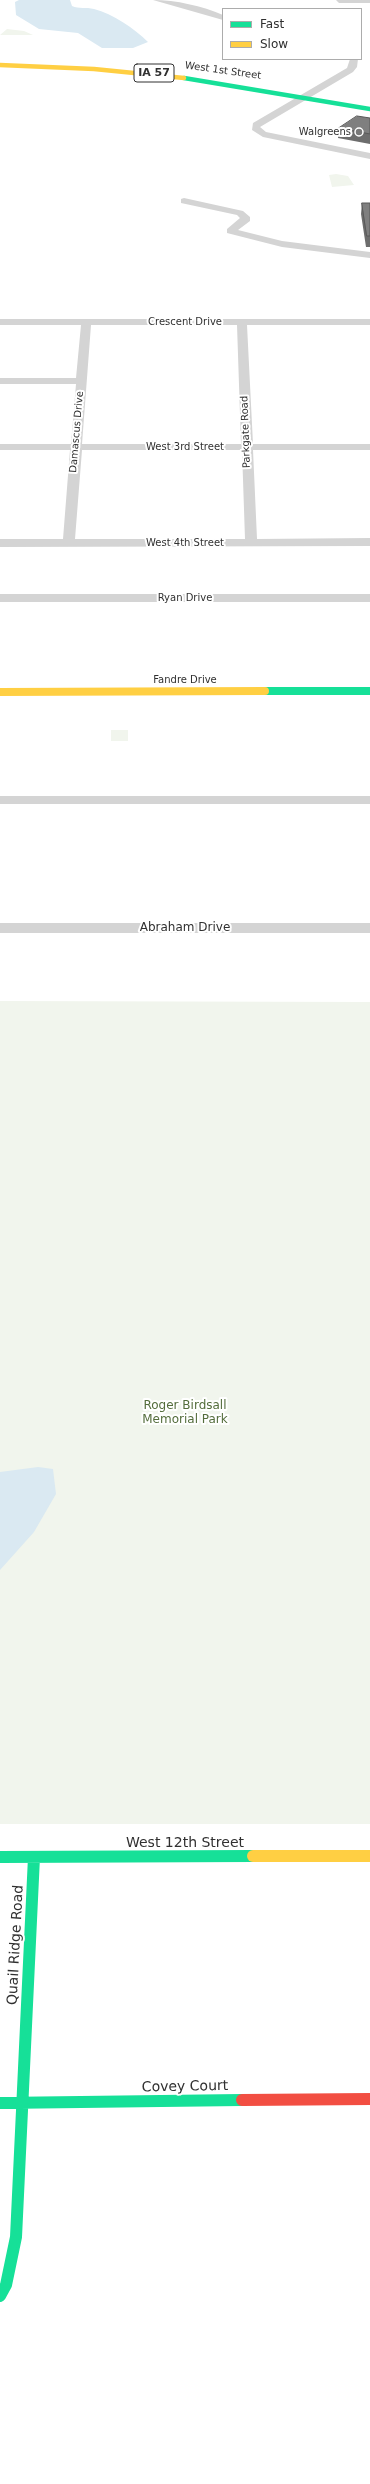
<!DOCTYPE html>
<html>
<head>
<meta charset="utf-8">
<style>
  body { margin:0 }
  #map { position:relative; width:370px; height:2484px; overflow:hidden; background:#fff; font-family:"DejaVu Sans",sans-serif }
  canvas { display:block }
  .legend { position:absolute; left:222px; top:8px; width:140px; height:52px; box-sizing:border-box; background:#fff; border:1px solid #acacac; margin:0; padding:5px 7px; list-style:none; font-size:12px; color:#303030 }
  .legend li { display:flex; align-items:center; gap:8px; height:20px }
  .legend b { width:20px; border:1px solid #acacac }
</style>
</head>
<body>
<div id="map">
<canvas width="370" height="2484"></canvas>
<ul class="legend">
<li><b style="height:5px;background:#16e098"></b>Fast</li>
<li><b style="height:5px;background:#ffcf43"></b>Slow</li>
</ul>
</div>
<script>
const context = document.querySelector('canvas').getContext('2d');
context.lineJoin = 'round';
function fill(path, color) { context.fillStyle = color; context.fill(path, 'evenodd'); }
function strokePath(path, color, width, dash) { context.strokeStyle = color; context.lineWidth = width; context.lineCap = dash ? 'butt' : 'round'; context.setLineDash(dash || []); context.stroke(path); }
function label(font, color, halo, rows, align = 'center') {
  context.font = font + ' "DejaVu Sans",sans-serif'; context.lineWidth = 4; context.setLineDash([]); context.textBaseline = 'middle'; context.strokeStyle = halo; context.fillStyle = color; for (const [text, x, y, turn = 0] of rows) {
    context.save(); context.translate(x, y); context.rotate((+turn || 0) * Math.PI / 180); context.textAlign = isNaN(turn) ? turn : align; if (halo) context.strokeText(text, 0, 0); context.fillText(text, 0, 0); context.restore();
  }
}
const green = new Path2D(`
  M 7,29 L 24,31 L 33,35 L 0,35 Z
  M 336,174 L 348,176 L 354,185 L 332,187 L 329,175 Z
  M 111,730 L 128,730 L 128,741 L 111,741 Z
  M 0,1001 L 370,1002 L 370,1824 L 0,1824 Z`);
const water = new Path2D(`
  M 19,0 L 70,0 L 72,6 C 79,9 86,7 94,9 C 113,14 134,28 148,42 L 133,48 L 102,48 L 78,33 L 39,29 L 16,15 L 15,2 Z
  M 38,1467 L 53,1469 L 56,1494 L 34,1532 L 0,1570 L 0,1472 Z`);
const street = new Path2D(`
  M 153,0 C 176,0 202,6 223,15 L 223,20 Z
  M 336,0 L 370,0 L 370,3 L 339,3 Z
  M 350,59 L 358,59 L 357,67 L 353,72 L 260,127 L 266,132 L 370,153 L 370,159 L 263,137 L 252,130 L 253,123 L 347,68 Z
  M 184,198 L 243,211 L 250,217 L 250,221 L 238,230 L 282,241 L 370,252 L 370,258 L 282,247 L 227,233 L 227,229 L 240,218 L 237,215 L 181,203 L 181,199 Z
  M 0,319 L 370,319 L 370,325 L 247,325 L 253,444 L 370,444 L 370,450 L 253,450 L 257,539 L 370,538 L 370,546 L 0,547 L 0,539 L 63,539 L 70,450 L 0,450 L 0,444 L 71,444 L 76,384 L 0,384 L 0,378 L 76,378 L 81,325 L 0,325 ZM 91,325 L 237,325 L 241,444 L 82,444 ZM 82,450 L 242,450 L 245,539 L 75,539 Z
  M 0,594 L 370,594 L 370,602 L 0,602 Z
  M 0,796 L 370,796 L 370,804 L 0,804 Z
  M 0,923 L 370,923 L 370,933 L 0,933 Z`);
const fastFar2 = new Path2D(`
  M 184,78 L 370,109`);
const fastFar1 = new Path2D(`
  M 265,691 L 370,691`);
const fast = new Path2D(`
  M 0,1857 L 253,1856
  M 0,2103 L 242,2100
  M 0,2296 L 6,2285 L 16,2237 L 34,1857`);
const slowFar2 = new Path2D(`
  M 0,65 L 94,69 L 184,78`);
const slowFar1 = new Path2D(`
  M 0,692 L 265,691`);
const slow = new Path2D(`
  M 253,1856 L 370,1856`);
const jam = new Path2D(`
  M 242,2100 L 370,2099`);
const wall = new Path2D(`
  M 370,118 L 370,144 L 338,138 L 339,128 Z
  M 362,203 L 370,203 L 370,247 L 366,247 L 361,214 Z`);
const building = new Path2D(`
  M 357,116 L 370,118 L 370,134 L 339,128 Z
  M 362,203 L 370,203 L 370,236 L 367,236 Z`);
const markers = [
  [359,132,4,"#787878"]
];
const farStreetnames = [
  ["West 1st Street",223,71,8],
  ["Crescent Drive",185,322],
  ["Damascus Drive",77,432,-85],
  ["Parkgate Road",246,432,-92],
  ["West 3rd Street",185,447],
  ["West 4th Street",185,543],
  ["Ryan Drive",185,598],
  ["Fandre Drive",185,680]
];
const farPoinames = [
  ["Walgreens",351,132]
];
const shields = [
  [154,73,40]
];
const shieldNames = [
  ["IA 57",154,73]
];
const streetNames = [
  ["Abraham Drive",185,928]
];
const parkNames = [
  ["Roger Birdsall",185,1406],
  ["Memorial Park",185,1420]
];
const nearStreetnames = [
  ["West 12th Street",185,1843],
  ["Quail Ridge Road",16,1945,-87],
  ["Covey Court",185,2087,-1]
];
fill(green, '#f1f5ed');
fill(water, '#dae9f2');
fill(street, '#d4d4d4');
strokePath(fastFar2, '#16e098', 4.5);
strokePath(fastFar1, '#16e098', 8);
strokePath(fast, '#16e098', 12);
strokePath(slowFar2, '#ffcf43', 4.5);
strokePath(slowFar1, '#ffcf43', 8);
strokePath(slow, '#ffcf43', 12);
strokePath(jam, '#f24e42', 12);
fill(wall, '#6d6d6d');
fill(building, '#7f7f7f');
strokePath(building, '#595959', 1);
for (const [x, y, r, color] of markers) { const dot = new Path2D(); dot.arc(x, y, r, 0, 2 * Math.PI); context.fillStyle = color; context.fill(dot); strokePath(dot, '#fff', 1.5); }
label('10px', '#303030', '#fff', farStreetnames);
label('10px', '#303030', '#fff', farPoinames, 'right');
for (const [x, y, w] of shields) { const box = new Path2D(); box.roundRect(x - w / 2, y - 9, w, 18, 3); context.fillStyle = '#fff'; context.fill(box); strokePath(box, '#303030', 1); }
label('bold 11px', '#303030', null, shieldNames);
label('12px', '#303030', '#fff', streetNames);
label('12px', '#546d3c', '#fff', parkNames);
label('14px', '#303030', '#fff', nearStreetnames);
</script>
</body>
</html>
